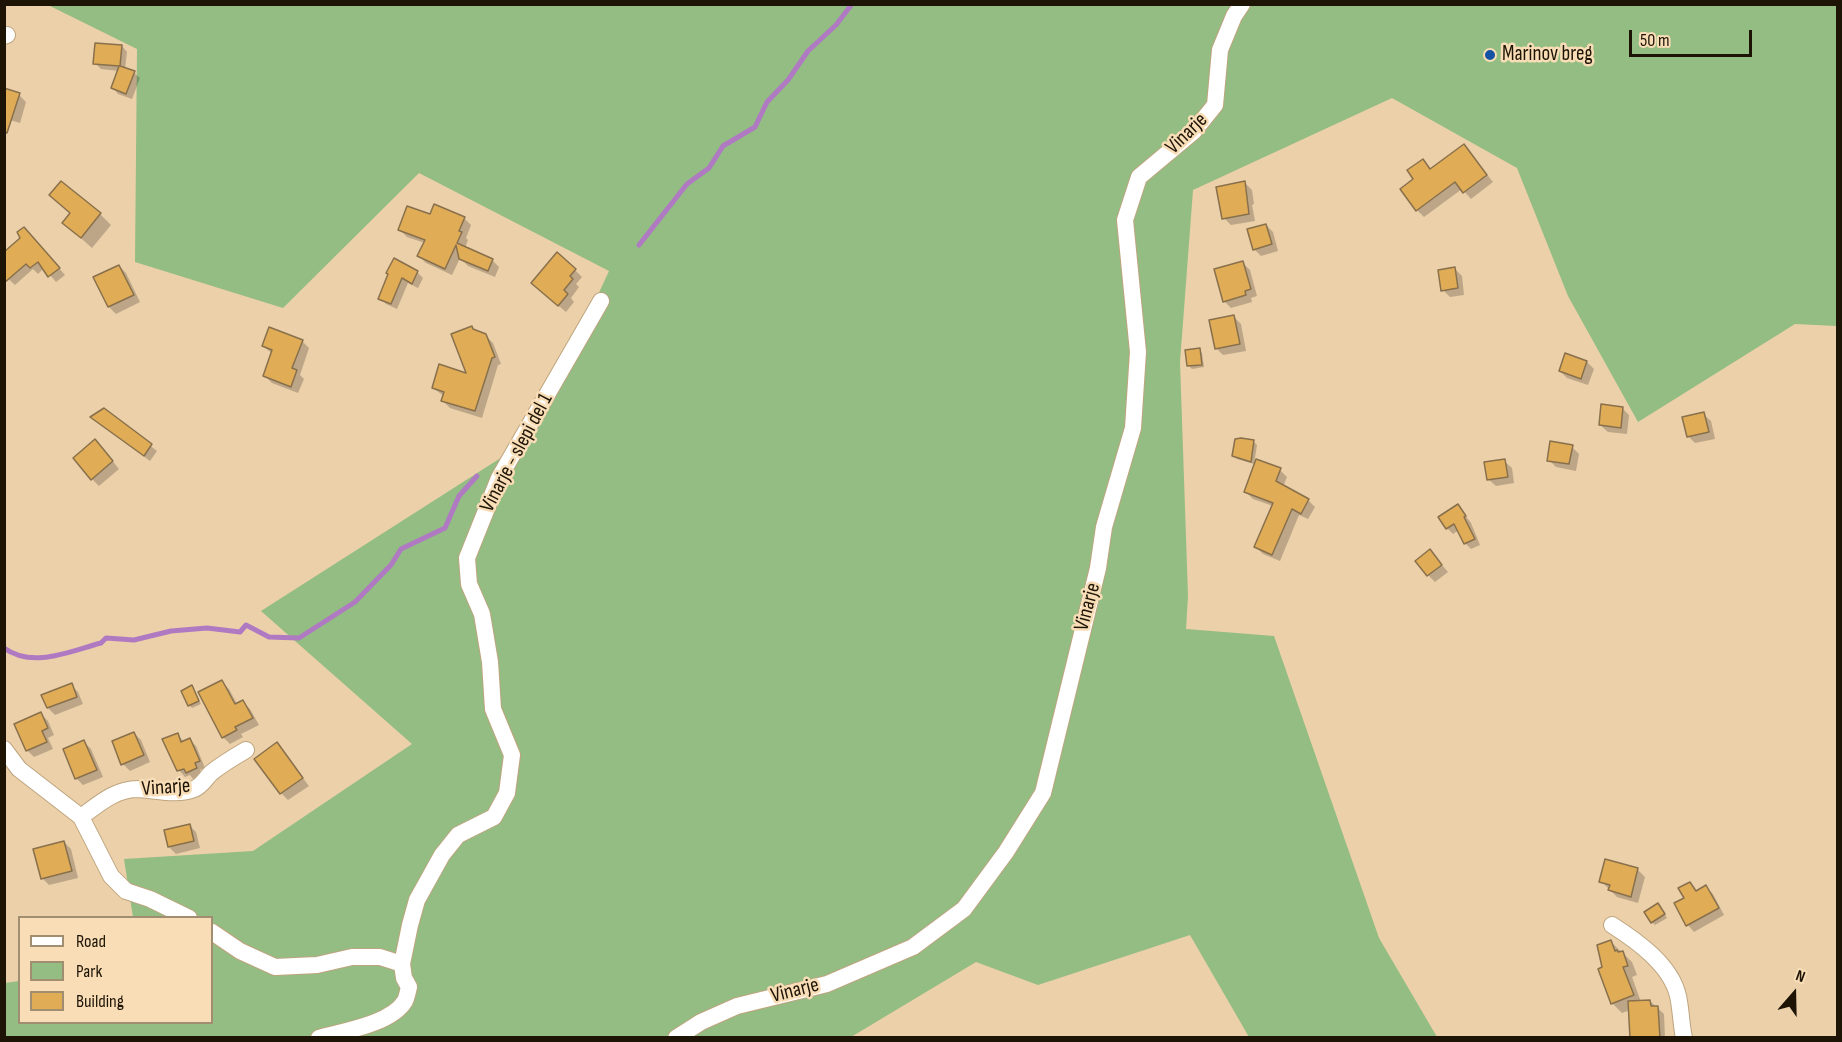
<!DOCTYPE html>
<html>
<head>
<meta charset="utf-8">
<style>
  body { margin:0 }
  #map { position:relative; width:1842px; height:1042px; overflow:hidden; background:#ebd0a9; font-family:"Sofia Sans Condensed",sans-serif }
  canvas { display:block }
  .frame { position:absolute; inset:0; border:6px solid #1e1406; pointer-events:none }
  .legend { position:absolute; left:18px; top:916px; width:195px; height:108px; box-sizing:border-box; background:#f8ddb6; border:2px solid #a18d70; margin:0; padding:8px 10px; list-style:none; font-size:18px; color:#1e1406 }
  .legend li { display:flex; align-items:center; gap:12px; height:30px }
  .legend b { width:30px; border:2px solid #a18d70 }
  .north { position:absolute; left:1764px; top:964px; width:60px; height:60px; -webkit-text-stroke:4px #f8ddb6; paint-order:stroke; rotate:20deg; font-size:16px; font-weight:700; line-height:24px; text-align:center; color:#1e1406 }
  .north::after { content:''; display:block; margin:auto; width:21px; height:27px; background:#1e1406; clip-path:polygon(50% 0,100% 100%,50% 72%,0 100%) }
  .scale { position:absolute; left:1629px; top:30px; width:123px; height:27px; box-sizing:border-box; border:3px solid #1e1406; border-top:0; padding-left:8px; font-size:18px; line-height:21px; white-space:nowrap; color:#1e1406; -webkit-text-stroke:4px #f8ddb6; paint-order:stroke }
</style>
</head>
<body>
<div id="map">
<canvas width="1842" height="1042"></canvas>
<div class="frame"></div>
<ul class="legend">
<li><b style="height:8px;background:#fff"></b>Road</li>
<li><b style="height:16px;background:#93bd83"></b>Park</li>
<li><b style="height:16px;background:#e1ac56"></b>Building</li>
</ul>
<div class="north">N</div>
<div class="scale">50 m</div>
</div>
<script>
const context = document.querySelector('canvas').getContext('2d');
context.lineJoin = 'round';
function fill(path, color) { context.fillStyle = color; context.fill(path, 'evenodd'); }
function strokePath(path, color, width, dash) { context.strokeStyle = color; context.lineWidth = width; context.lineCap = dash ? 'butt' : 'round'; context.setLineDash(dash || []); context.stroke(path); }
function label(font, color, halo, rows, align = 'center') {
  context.font = font + ' "Sofia Sans Condensed",sans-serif'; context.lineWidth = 5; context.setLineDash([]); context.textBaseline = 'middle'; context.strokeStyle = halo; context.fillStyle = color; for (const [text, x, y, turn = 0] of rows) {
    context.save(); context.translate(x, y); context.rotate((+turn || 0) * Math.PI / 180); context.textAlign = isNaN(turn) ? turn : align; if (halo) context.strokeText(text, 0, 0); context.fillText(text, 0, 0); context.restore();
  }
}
const green = new Path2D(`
  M 48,5 L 1837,5 L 1837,326 L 1795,324 L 1638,422 L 1568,296 L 1517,168 L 1392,98 L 1193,190 L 1180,362 L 1188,596 L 1186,629 L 1274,636 L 1379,938 L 1437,1037 L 1249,1037 L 1190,935 L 1038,985 L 976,962 L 851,1037 L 5,1038 L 5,983 L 19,981 L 20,1022 L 212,1022 L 212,918 L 133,917 L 124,859 L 253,851 L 412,744 L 261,611 L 532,438 L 609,271 L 419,173 L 283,308 L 135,262 L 137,49 Z`);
const shadow = new Path2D(`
  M 122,46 L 127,52 L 125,69 L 134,73 L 140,78 L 132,99 L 118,94 L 113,88 L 119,71 L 101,69 L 95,63 Z
  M 19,95 L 26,102 L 20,123 L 4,118 Z
  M 1464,146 L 1493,182 L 1471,199 L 1462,189 L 1424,217 L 1417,210 L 1415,179 L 1422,161 L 1431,171 Z
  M 1245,183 L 1252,190 L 1254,204 L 1252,205 L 1255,221 L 1231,225 L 1224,218 Z
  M 51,195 L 100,214 L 111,225 L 92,248 L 64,223 L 71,214 Z
  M 431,216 L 464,218 L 471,225 L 466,238 L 468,240 L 465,248 L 492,260 L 499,267 L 495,277 L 468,266 L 460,258 L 452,275 L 426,263 L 419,256 L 425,243 L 407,237 L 400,230 Z
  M 1266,225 L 1273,232 L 1278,251 L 1261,256 L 1254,249 Z
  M 30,235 L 65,275 L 56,282 L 44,268 L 38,274 L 33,269 L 15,285 L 4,275 L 22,238 Z
  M 1243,263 L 1250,270 L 1257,296 L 1251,298 L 1252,302 L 1231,308 L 1224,301 Z
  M 119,266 L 126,273 L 140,302 L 116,314 L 109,307 L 95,278 Z
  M 1455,269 L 1462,276 L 1464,295 L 1450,297 L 1443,290 Z
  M 575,270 L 582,277 L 576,284 L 579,287 L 571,298 L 574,302 L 566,312 L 540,290 Z
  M 417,272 L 423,278 L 418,288 L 408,283 L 397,309 L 386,304 L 380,298 L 389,275 Z
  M 1234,317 L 1241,324 L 1246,351 L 1223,355 L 1216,348 Z
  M 486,336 L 493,343 L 501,364 L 498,365 L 482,418 L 450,408 L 443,401 L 444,396 L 433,388 L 468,375 Z
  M 302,341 L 309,348 L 300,375 L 304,379 L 298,393 L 272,383 L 265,376 L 273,354 L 263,346 Z
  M 1199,350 L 1202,353 L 1204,367 L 1192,369 L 1189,366 Z
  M 1566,355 L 1587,362 L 1594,369 L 1588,385 L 1567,378 L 1560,371 Z
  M 1622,408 L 1629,415 L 1627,434 L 1608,432 L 1600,425 Z
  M 104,410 L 157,451 L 150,461 L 92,418 Z
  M 1703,414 L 1711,421 L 1715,439 L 1695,443 L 1688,436 Z
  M 1254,442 L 1257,445 L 1254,464 L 1237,459 L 1234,456 Z
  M 1572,447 L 1579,454 L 1576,471 L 1556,467 L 1549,460 Z
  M 102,448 L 119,469 L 99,486 L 92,479 Z
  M 1504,461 L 1512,468 L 1514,483 L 1496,486 L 1488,479 Z
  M 1280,470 L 1287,477 L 1283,487 L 1308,500 L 1315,507 L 1308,519 L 1299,515 L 1280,561 L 1263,554 L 1256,547 L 1273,506 L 1253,499 L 1246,492 Z
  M 1458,506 L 1471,523 L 1480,545 L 1471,549 L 1465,543 L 1459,530 L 1453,534 L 1447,528 Z
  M 1430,551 L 1448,572 L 1435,582 L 1428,575 Z
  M 222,682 L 229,689 L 237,704 L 243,702 L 250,709 L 259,725 L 241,734 L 243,737 L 230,744 L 223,737 Z
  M 71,685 L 78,692 L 83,704 L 55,715 L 48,708 L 43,696 Z
  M 191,687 L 201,704 L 192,708 L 189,705 Z
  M 41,714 L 48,721 L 54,735 L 48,738 L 53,749 L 34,757 L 27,750 Z
  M 134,733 L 141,740 L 150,762 L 130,771 L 123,764 Z
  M 177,734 L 184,742 L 190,740 L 196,746 L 205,768 L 200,770 L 202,775 L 193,779 L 190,775 L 185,777 L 179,770 Z
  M 84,742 L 91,749 L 103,777 L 83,785 L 76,778 Z
  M 277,744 L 309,786 L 288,800 L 281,793 Z
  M 189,825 L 196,832 L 200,848 L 176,854 L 169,847 Z
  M 64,842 L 71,849 L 78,878 L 49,885 L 42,878 Z
  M 1606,861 L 1638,870 L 1645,877 L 1638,903 L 1617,897 L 1601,881 Z
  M 1690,883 L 1697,892 L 1706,887 L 1713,894 L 1724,915 L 1694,932 L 1688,925 L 1676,904 L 1686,898 Z
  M 1661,908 L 1667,918 L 1655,925 L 1652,922 Z
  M 1611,942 L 1632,962 L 1637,975 L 1632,977 L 1641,1002 L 1650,1001 L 1664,1014 L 1665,1038 L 1631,1038 L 1630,1010 L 1622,1013 L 1612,1003 L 1604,968 Z`);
const stream = new Path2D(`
  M 639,245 L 687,184 L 709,168 L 723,146 L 755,127 L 767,102 L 788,80 L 808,51 L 836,25 L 852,4
  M 4,648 C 33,669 70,651 101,643 L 106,638 L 134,640 L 171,631 L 207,628 L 240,632 L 246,625 L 269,637 L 299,638 L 355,602 L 391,565 L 401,549 L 445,528 L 459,496 L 477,476`);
const building = new Path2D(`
  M 95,43 L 122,45 L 120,66 L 135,71 L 126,94 L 111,88 L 119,66 L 93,64 Z
  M 4,88 L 20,93 L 7,133 L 4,132 Z
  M 1464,144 L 1487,175 L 1463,193 L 1455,182 L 1416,211 L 1400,189 L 1413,179 L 1407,170 L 1423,159 L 1430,169 Z
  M 61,181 L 101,213 L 81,238 L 62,223 L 70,213 L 49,195 Z
  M 1245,181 L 1249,214 L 1222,219 L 1216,187 Z
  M 434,204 L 465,217 L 459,231 L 462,232 L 457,243 L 493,259 L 488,271 L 459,259 L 456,245 L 445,269 L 417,256 L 425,240 L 398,230 L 407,206 L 430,214 Z
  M 1266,224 L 1272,244 L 1253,250 L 1247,229 Z
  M 24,227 L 60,268 L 48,277 L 38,262 L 30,268 L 26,264 L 4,283 L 4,252 L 20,238 L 17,232 Z
  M 557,252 L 576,269 L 570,276 L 573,279 L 564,290 L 568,294 L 558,306 L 531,283 Z
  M 394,258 L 418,271 L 412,284 L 402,278 L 391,304 L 378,299 L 388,274 L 386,273 Z
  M 1243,261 L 1251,289 L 1245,291 L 1246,295 L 1223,302 L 1214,269 Z
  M 119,265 L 134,295 L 108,307 L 93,277 Z
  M 1455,267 L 1458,288 L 1441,291 L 1438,270 Z
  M 1234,315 L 1240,344 L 1215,349 L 1209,320 Z
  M 472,326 L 473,329 L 486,334 L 495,357 L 492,358 L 475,411 L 441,401 L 444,392 L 432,388 L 439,364 L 466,373 L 451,334 Z
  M 269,327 L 303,340 L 292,368 L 297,370 L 291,387 L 263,376 L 272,350 L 262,346 Z
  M 1200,348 L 1202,365 L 1187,366 L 1185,350 Z
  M 1565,353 L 1587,361 L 1581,379 L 1559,371 Z
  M 1601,404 L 1623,407 L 1621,428 L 1599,425 Z
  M 104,408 L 152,444 L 144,456 L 90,417 Z
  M 1704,412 L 1709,432 L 1687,437 L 1682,417 Z
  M 1241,438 L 1254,440 L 1251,462 L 1232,456 L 1235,439 Z
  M 95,439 L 113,461 L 91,480 L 73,458 Z
  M 1550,441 L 1573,445 L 1569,464 L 1547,461 Z
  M 1256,459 L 1281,468 L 1276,481 L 1309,499 L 1301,514 L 1292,509 L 1272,555 L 1254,547 L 1273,503 L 1244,492 Z
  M 1505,459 L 1508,477 L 1487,480 L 1484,462 Z
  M 1458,504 L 1466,516 L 1464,517 L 1475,539 L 1464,544 L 1454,524 L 1446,529 L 1438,517 Z
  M 1430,549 L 1442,565 L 1427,576 L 1415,561 Z
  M 222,680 L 235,704 L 243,700 L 253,718 L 235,727 L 237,730 L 222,738 L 198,692 Z
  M 72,683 L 77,697 L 47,708 L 41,695 Z
  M 192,685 L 199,701 L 188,706 L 181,691 Z
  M 41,712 L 48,728 L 42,731 L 47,742 L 26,751 L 14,724 Z
  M 134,732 L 144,755 L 121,765 L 112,741 Z
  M 178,733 L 181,742 L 190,738 L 200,761 L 195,763 L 197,768 L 186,773 L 184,769 L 177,771 L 162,739 Z
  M 84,740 L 97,770 L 75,779 L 63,749 Z
  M 277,742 L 303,778 L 280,794 L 254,759 Z
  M 190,824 L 194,841 L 168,847 L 164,830 Z
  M 64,841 L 72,871 L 41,879 L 33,849 Z
  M 1605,859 L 1638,868 L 1631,897 L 1608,890 L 1610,885 L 1599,882 Z
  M 1690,882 L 1696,891 L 1706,885 L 1719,908 L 1686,926 L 1674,903 L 1684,898 L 1678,888 Z
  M 1658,903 L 1665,914 L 1651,923 L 1644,912 Z
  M 1611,940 L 1615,951 L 1617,950 L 1618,952 L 1623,951 L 1628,966 L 1623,967 L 1634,995 L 1611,1004 L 1598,969 L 1602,967 L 1597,945 Z
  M 1650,1000 L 1651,1006 L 1658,1006 L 1660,1038 L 1630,1038 L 1628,1001 Z`);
const street = new Path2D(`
  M 4,36 L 7,35
  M 4,749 L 19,769 L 81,817 L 111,876 L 126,891 L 150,899 L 189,918
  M 81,817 C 99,804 115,789 138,789 C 156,790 178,796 194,789 C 202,786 205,779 211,773 C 222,764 234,757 246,750
  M 1612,925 C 1637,941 1671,965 1678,996 C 1681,1009 1681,1024 1684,1038
  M 212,932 L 240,951 L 275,967 L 317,965 L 352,957 L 380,957 L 402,964 L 404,978 L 409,987 C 408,991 407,997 405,1001 C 391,1024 344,1031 319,1038
  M 402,964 L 410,925 L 417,900 L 442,855 L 458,835 L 494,817 L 507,793 L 512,755 L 493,709 L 490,662 L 482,614 L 469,584 L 467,558 L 499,478 L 601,301
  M 676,1038 L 701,1022 L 737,1006 L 827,984 L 913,947 L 964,909 L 1006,852 L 1043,793 L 1098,568 L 1104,527 L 1133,428 L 1138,352 L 1125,220 L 1139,177 L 1194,131 L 1215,105 L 1220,50 L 1234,16 L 1242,4`);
const markers = [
  [1490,55,6,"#1453a3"]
];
const poiNames = [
  ["Marinov breg",1502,55]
];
const streetNames = [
  ["Vinarje",1187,134,-44],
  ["Vinarje - slepi del 1",517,453,-62],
  ["Vinarje",1088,607,-75],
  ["Vinarje",166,788,-4],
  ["Vinarje",795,991,-14]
];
fill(green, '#93bd83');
fill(shadow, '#0003');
strokePath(stream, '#b07ac3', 5);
fill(building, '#e1ac56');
strokePath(building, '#88704c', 1.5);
strokePath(street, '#bea57f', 18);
strokePath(street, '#fff', 16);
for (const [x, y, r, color] of markers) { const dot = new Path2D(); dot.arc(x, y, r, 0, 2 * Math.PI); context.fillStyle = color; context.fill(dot); strokePath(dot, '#f8ddb6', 2); }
label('21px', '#1e1406', '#f8ddb6', poiNames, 'left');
label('21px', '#1e1406', '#f8ddb6', streetNames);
</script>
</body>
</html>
